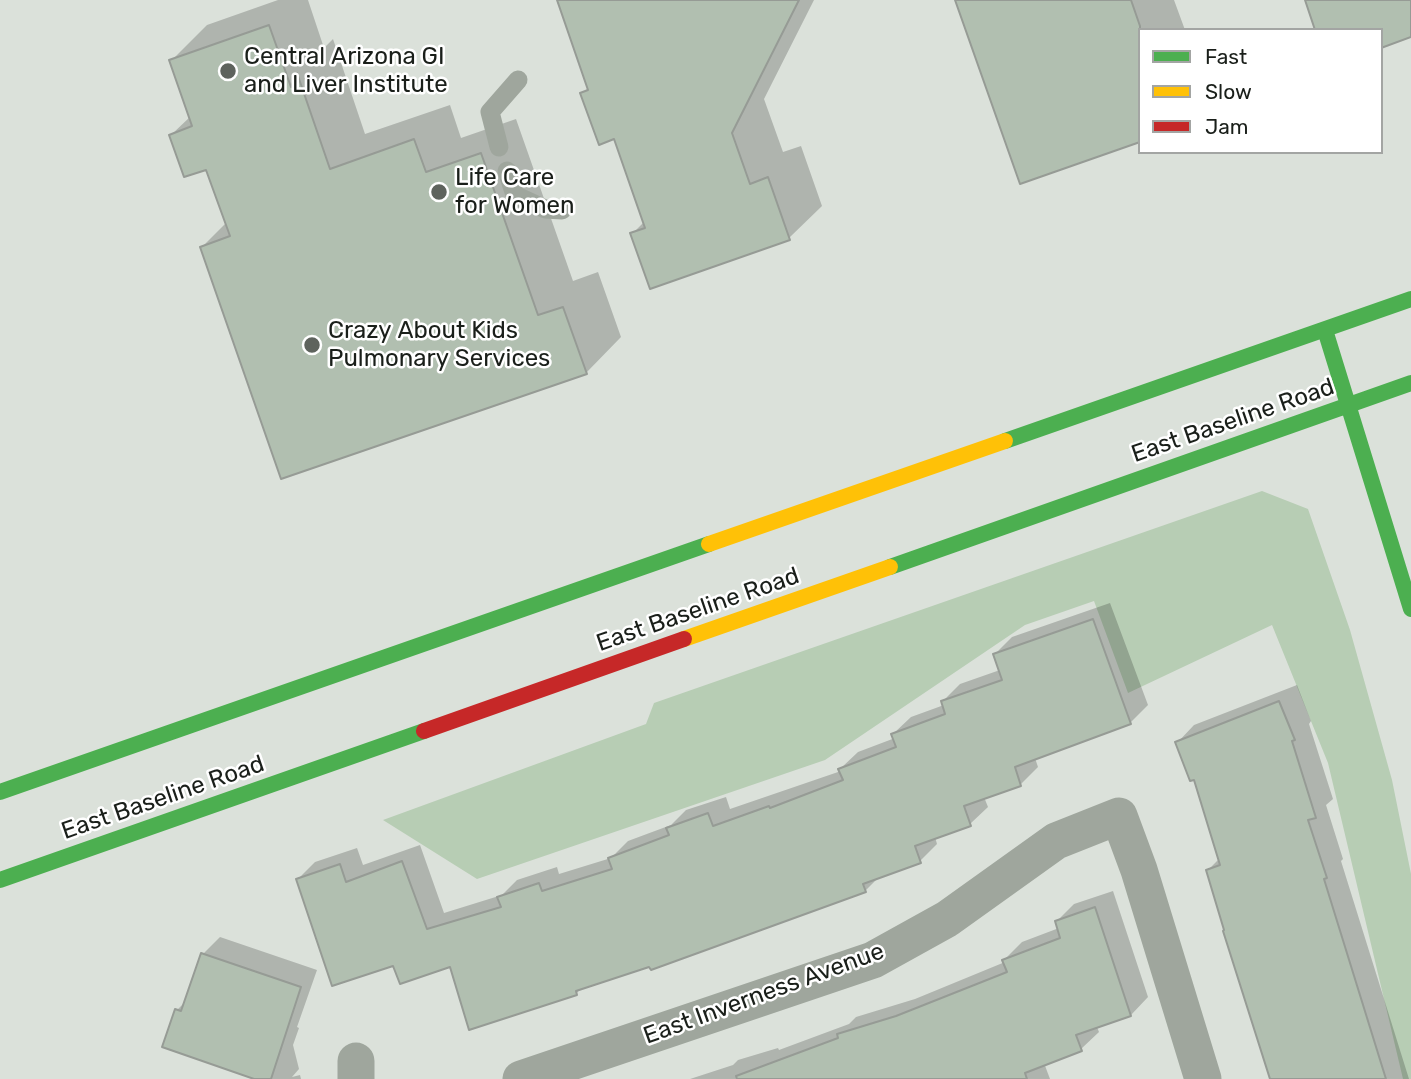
<!DOCTYPE html>
<html>
<head>
<meta charset="utf-8">
<style>
  body { margin:0 }
  #map { position:relative; width:1411px; height:1079px; overflow:hidden; background:#dbe1da; font-family:Rubik,sans-serif }
  canvas { display:block }
  .legend { position:absolute; left:1138px; top:28px; width:245px; height:126px; box-sizing:border-box; background:#fff; border:2px solid #a3a5a3; margin:0; padding:9px 12px; list-style:none; font-size:21px; color:#1a1f1a }
  .legend li { display:flex; align-items:center; gap:14px; height:35px }
  .legend b { width:35px; border:2px solid #a3a5a3 }
</style>
</head>
<body>
<div id="map">
<canvas width="1411" height="1079"></canvas>
<ul class="legend">
<li><b style="height:9px;background:#4caf50"></b>Fast</li>
<li><b style="height:9px;background:#ffc107"></b>Slow</li>
<li><b style="height:9px;background:#c62828"></b>Jam</li>
</ul>
</div>
<script>
const context = document.querySelector('canvas').getContext('2d');
context.lineJoin = 'round';
function fill(path, color) { context.fillStyle = color; context.fill(path, 'evenodd'); }
function strokePath(path, color, width, dash) { context.strokeStyle = color; context.lineWidth = width; context.lineCap = dash ? 'butt' : 'round'; context.setLineDash(dash || []); context.stroke(path); }
function label(font, color, halo, rows, align = 'center') {
  context.font = font + ' Rubik,sans-serif'; context.lineWidth = 5; context.setLineDash([]); context.textBaseline = 'middle'; context.strokeStyle = halo; context.fillStyle = color; for (const [text, x, y, turn = 0] of rows) {
    context.save(); context.translate(x, y); context.rotate((+turn || 0) * Math.PI / 180); context.textAlign = isNaN(turn) ? turn : align; if (halo) context.strokeText(text, 0, 0); context.fillText(text, 0, 0); context.restore();
  }
}
const green = new Path2D(`
  M 1262,491 L 1308,509 L 1350,630 L 1392,780 L 1411,874 L 1411,1079 L 1403,1079 L 1328,763 L 1272,625 L 1128,693 L 1094,601 L 1025,625 L 825,760 L 477,879 L 383,820 L 646,724 L 654,703 Z`);
const shadow = new Path2D(`
  M 278,0 L 308,0 L 324,48 L 333,39 L 365,134 L 450,105 L 461,138 L 516,119 L 573,281 L 598,272 L 621,337 L 586,373 L 202,247 L 227,222 L 207,167 L 171,135 L 191,116 L 171,61 L 207,25 Z
  M 559,0 L 814,0 L 764,99 L 783,152 L 801,146 L 822,206 L 789,238 L 632,234 L 645,221 L 615,137 L 582,94 L 589,87 Z
  M 957,0 L 1174,0 L 1185,30 L 1140,30 Z
  M 1110,603 L 1148,705 L 1130,723 L 1035,758 L 1038,767 L 1020,785 L 984,797 L 988,807 L 970,824 L 935,837 L 937,844 L 920,861 L 880,876 L 865,891 L 582,987 L 576,994 L 451,965 L 394,964 L 298,879 L 315,862 L 357,848 L 363,865 L 420,845 L 444,913 L 502,895 L 517,880 L 557,867 L 559,874 L 611,858 L 628,841 L 671,825 L 686,810 L 726,797 L 730,809 L 841,771 L 840,769 L 858,752 L 895,738 L 893,734 L 911,717 L 944,705 L 943,701 L 960,684 L 1000,670 L 995,654 L 1012,637 Z
  M 1297,685 L 1311,721 L 1309,724 L 1333,799 L 1326,805 L 1343,859 L 1341,861 L 1409,1079 L 1272,1079 L 1208,870 L 1220,858 L 1195,777 L 1177,743 L 1194,725 Z
  M 1113,891 L 1148,997 L 1131,1015 L 1097,1027 L 1099,1032 L 1081,1049 L 1044,1063 L 1050,1079 L 690,1079 L 733,1065 L 738,1060 L 778,1048 L 779,1050 L 849,1024 L 856,1017 L 915,999 L 1005,962 L 1004,960 L 1022,942 L 1059,928 L 1057,921 L 1074,904 Z
  M 220,937 L 317,970 L 297,1027 L 299,1028 L 293,1045 L 299,1069 L 292,1077 L 300,1075 L 301,1079 L 260,1079 L 164,1046 L 177,1010 L 187,1000 L 203,954 Z`);
const building = new Path2D(`
  M 557,0 L 799,0 L 732,133 L 750,184 L 768,177 L 790,240 L 650,289 L 630,233 L 645,228 L 614,139 L 599,145 L 580,93 L 588,90 Z
  M 955,0 L 1131,0 L 1140,26 L 1140,142 L 1020,184 Z
  M 1305,0 L 1411,0 L 1411,37 L 1381,48 L 1381,30 L 1315,30 Z
  M 269,25 L 291,87 L 297,73 L 330,169 L 414,139 L 426,172 L 481,153 L 538,315 L 563,307 L 587,374 L 281,479 L 200,247 L 230,236 L 206,170 L 184,177 L 169,135 L 192,126 L 169,60 Z
  M 1093,619 L 1131,724 L 1015,767 L 1021,786 L 964,806 L 971,826 L 915,846 L 921,863 L 863,884 L 866,892 L 651,970 L 649,967 L 576,991 L 577,995 L 469,1030 L 450,967 L 400,984 L 393,966 L 332,986 L 296,879 L 340,864 L 346,882 L 402,861 L 427,929 L 501,907 L 497,897 L 539,883 L 542,891 L 612,869 L 608,858 L 669,835 L 666,828 L 708,813 L 713,826 L 769,806 L 770,808 L 843,780 L 838,769 L 896,747 L 891,734 L 945,714 L 941,701 L 1002,680 L 993,654 Z
  M 1279,701 L 1295,740 L 1292,741 L 1316,818 L 1308,820 L 1327,878 L 1324,879 L 1386,1079 L 1270,1079 L 1223,931 L 1224,930 L 1206,870 L 1220,865 L 1194,780 L 1190,781 L 1175,742 Z
  M 1095,907 L 1131,1016 L 1076,1035 L 1082,1051 L 1025,1073 L 1027,1079 L 737,1079 L 736,1076 L 838,1038 L 837,1034 L 896,1016 L 1007,972 L 1002,960 L 1060,938 L 1055,921 Z
  M 201,953 L 301,987 L 271,1079 L 254,1079 L 162,1047 L 175,1009 L 181,1011 Z`);
const lane = new Path2D(`
  M 499,147 L 490,112 L 518,80
  M 507,171 L 515,195 L 545,209 L 562,210`);
const street = new Path2D(`
  M 356,1061 L 356,1079
  M 521,1079 L 873,960 L 947,919 L 1056,841 L 1119,816 L 1139,870 L 1203,1079`);
const fast = new Path2D(`
  M 1325,330 L 1411,609
  M 1005,441 L 1411,299
  M 890,567 L 1411,383
  M 0,792 L 709,544
  M 0,880 L 424,731`);
const slow = new Path2D(`
  M 709,544 L 1005,441
  M 684,639 L 890,567`);
const jam = new Path2D(`
  M 424,731 L 684,639`);
const markers = [
  [228,71,9,"#5e635d"],
  [439,192,9,"#5e635d"],
  [312,345,9,"#5e635d"]
];
const poiNames = [
  ["Central Arizona GI",244,57],
  ["and Liver Institute",244,85],
  ["Life Care",455,178],
  ["for Women",455,206],
  ["Crazy About Kids",328,331],
  ["Pulmonary Services",328,359]
];
const streetNames = [
  ["East Baseline Road",1233,421,-19],
  ["East Baseline Road",698,610,-19],
  ["East Baseline Road",163,798,-19],
  ["East Inverness Avenue",764,994,-20]
];
fill(green, '#b7cdb4');
fill(shadow, '#0003');
fill(building, '#b1bfb0');
strokePath(building, '#969b95', 2);
strokePath(lane, '#9fa69d', 19);
strokePath(street, '#9fa69d', 37);
strokePath(fast, '#4caf50', 16);
strokePath(slow, '#ffc107', 16);
strokePath(jam, '#c62828', 16);
for (const [x, y, r, color] of markers) { const dot = new Path2D(); dot.arc(x, y, r, 0, 2 * Math.PI); context.fillStyle = color; context.fill(dot); strokePath(dot, '#fff', 2.5); }
label('24px', '#1a1f1a', '#fff', poiNames, 'left');
label('24px', '#1a1f1a', '#fff', streetNames);
</script>
</body>
</html>
